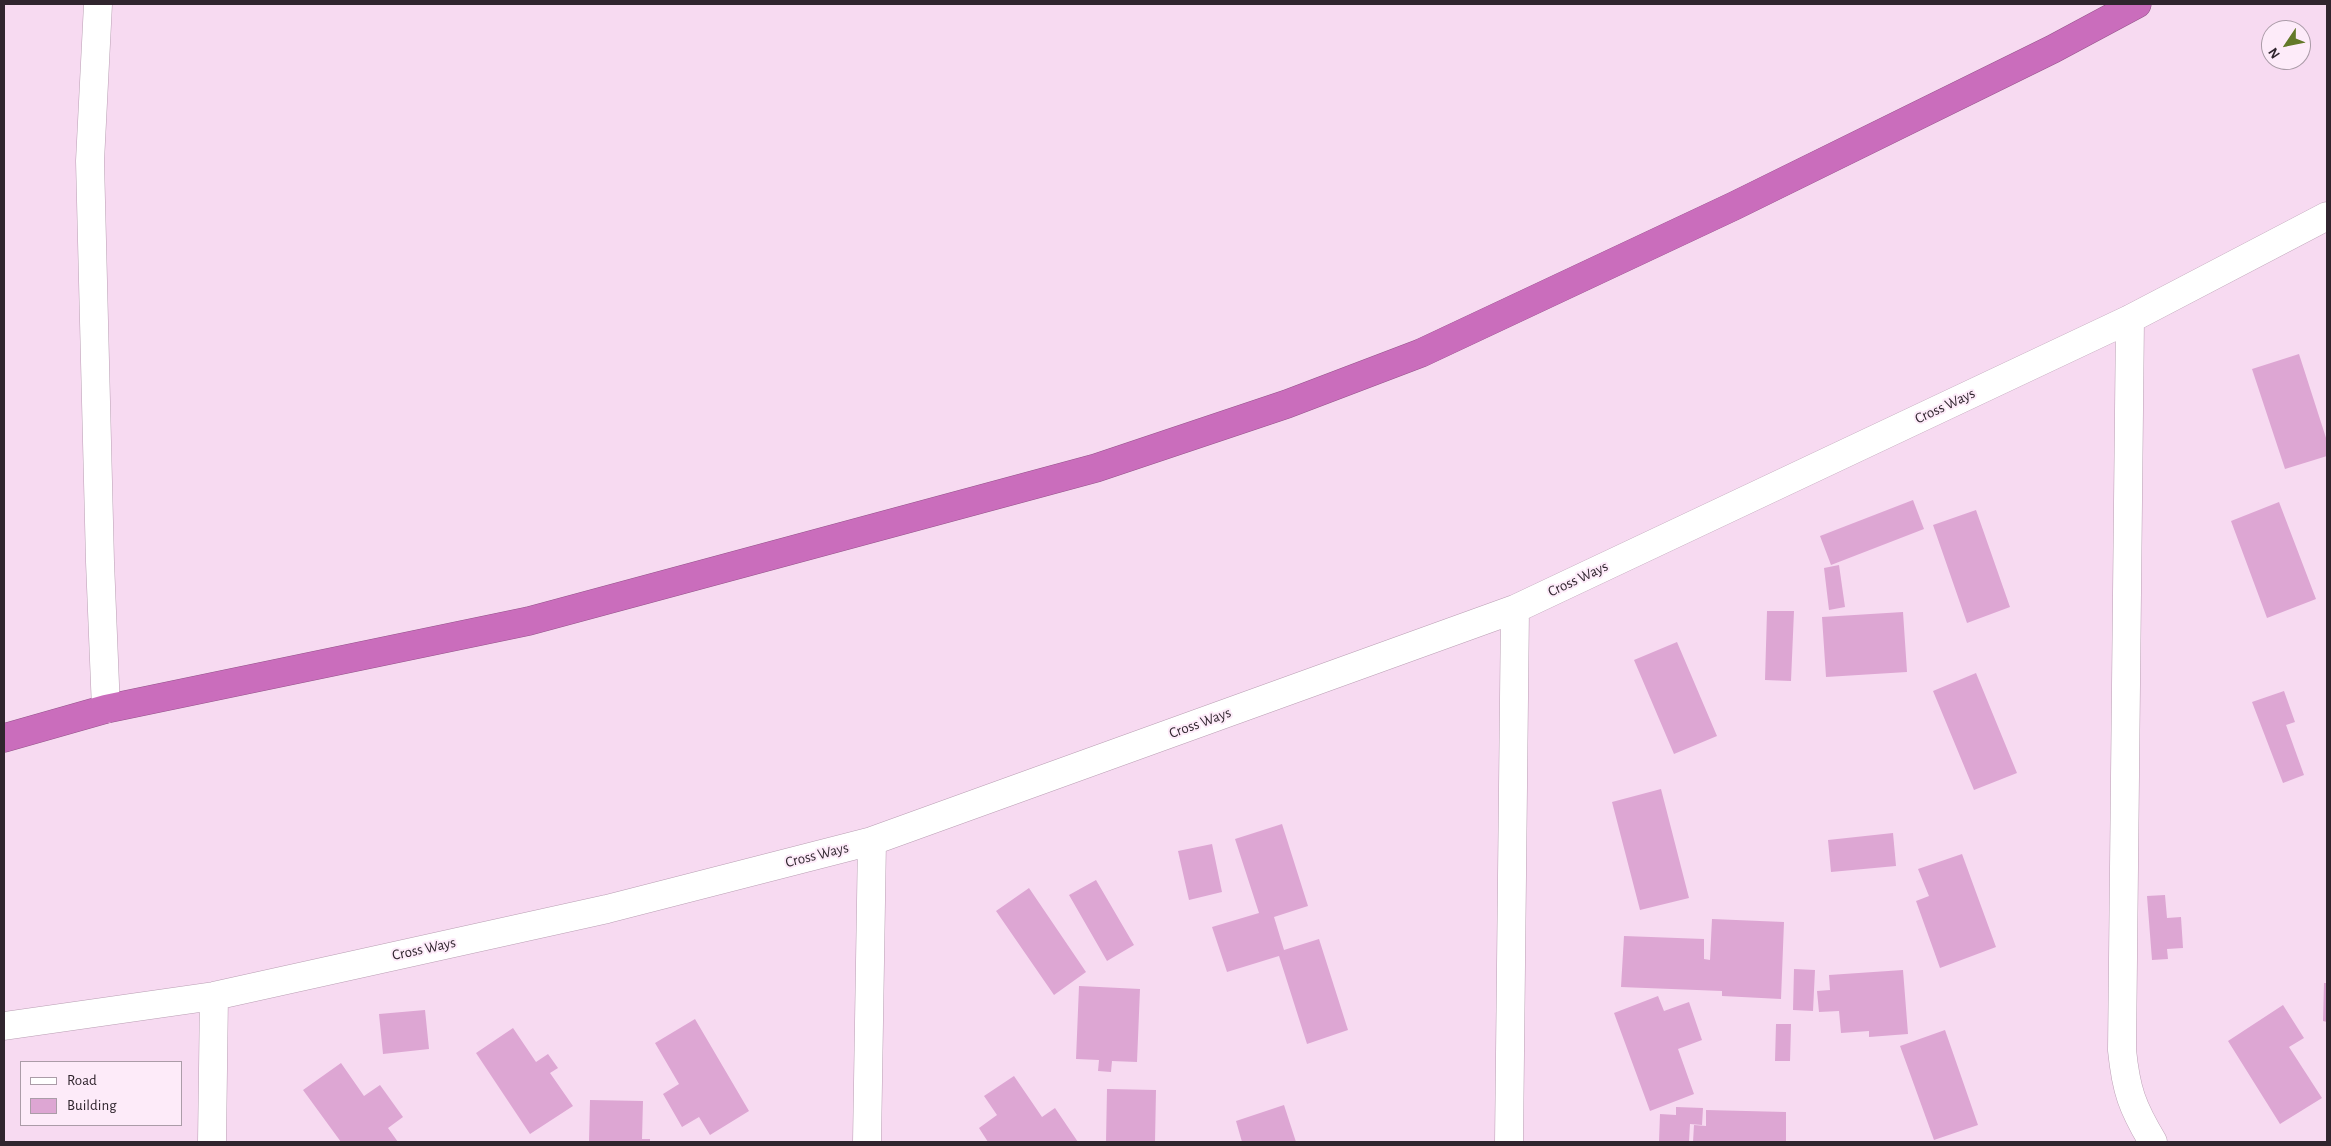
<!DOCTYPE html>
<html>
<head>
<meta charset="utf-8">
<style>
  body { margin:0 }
  #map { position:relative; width:2331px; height:1146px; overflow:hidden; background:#f7daf1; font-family:"Alegreya Sans",sans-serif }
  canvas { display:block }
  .frame { position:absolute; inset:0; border:5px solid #30252e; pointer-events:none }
  .legend { position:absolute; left:20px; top:1061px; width:162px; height:65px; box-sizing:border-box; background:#fdebf9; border:1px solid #ab9ca8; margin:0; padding:6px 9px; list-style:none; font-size:15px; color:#30252e }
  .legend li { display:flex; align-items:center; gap:10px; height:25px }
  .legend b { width:25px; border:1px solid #ab9ca8 }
  .north { position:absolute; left:2261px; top:20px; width:50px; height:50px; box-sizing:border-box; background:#fdebf9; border:1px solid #ab9ca8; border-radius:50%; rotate:236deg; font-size:14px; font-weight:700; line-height:20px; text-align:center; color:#30252e }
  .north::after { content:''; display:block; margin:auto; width:18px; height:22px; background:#637929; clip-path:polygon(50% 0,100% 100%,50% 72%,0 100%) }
</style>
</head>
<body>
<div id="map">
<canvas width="2331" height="1146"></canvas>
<div class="frame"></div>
<ul class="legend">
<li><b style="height:6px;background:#fff"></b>Road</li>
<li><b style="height:14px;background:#dda6d3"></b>Building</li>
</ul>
<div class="north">N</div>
</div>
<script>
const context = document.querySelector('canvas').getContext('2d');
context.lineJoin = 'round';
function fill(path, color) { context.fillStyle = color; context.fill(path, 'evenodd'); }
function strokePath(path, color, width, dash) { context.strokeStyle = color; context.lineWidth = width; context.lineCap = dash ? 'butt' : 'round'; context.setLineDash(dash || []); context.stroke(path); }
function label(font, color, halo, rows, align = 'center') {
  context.font = font + ' "Alegreya Sans",sans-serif'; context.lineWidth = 4; context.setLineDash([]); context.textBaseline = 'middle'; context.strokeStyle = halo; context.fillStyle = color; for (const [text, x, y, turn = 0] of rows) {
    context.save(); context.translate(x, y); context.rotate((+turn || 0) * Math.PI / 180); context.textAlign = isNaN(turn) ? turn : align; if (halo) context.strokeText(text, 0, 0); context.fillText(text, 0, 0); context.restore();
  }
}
const building = new Path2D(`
  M 2299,354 L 2327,441 L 2327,456 L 2285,469 L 2252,369 Z
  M 1913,500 L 1924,529 L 1831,565 L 1820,536 Z
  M 2279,502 L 2316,599 L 2267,618 L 2231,521 Z
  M 1976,510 L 2010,607 L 1967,623 L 1933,525 Z
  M 1839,565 L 1845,607 L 1829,610 L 1824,568 Z
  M 1767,611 L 1794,611 L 1791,681 L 1765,680 Z
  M 1903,612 L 1907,672 L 1826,677 L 1822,617 Z
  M 1677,642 L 1717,736 L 1674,754 L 1634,660 Z
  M 1976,673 L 2017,773 L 1974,790 L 1933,691 Z
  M 2284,691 L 2295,722 L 2286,725 L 2304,775 L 2283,783 L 2252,702 Z
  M 1661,789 L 1689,898 L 1640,910 L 1612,802 Z
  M 1282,824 L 1308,906 L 1274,917 L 1284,950 L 1319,939 L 1348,1030 L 1307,1044 L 1279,956 L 1227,972 L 1212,927 L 1259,913 L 1235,839 Z
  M 1893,833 L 1896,866 L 1831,872 L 1828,840 Z
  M 1212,844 L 1222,892 L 1189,900 L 1178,851 Z
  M 1962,854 L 1996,947 L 1940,968 L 1916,901 L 1929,896 L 1918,869 Z
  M 1096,880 L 1134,945 L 1107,961 L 1069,895 Z
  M 1029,888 L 1086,972 L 1054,995 L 996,911 Z
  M 2165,895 L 2167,918 L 2181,917 L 2183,948 L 2167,949 L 2168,959 L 2152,960 L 2147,896 Z
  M 1712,919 L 1784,922 L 1781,999 L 1722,996 L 1722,991 L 1621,987 L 1624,936 L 1704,939 L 1704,959 L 1710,960 Z
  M 1794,969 L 1815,970 L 1813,1011 L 1793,1010 Z
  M 1903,970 L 1908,1034 L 1869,1037 L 1869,1031 L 1841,1033 L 1839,1011 L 1819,1012 L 1817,991 L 1830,990 L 1829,975 Z
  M 2324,983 L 2327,983 L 2327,1022 L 2323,1021 Z
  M 1079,986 L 1140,989 L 1137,1062 L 1112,1061 L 1111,1072 L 1098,1071 L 1099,1060 L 1076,1059 Z
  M 1658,996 L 1664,1011 L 1689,1002 L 1702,1040 L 1678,1049 L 1694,1094 L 1650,1111 L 1614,1013 Z
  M 2283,1005 L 2304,1038 L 2289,1047 L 2322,1098 L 2280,1124 L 2228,1041 Z
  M 425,1010 L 429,1049 L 383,1054 L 379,1014 Z
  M 695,1019 L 749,1111 L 710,1135 L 699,1117 L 682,1127 L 663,1094 L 679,1084 L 655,1043 Z
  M 1776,1024 L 1791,1024 L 1790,1061 L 1775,1061 Z
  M 513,1028 L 536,1062 L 548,1054 L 558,1068 L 550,1073 L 573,1106 L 530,1134 L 476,1053 Z
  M 1945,1030 L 1978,1125 L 1934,1140 L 1900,1046 Z
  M 341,1063 L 364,1096 L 380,1085 L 403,1117 L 388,1128 L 398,1142 L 341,1142 L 303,1090 Z
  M 1014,1076 L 1042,1117 L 1055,1108 L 1078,1142 L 988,1142 L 979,1128 L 997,1115 L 984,1096 Z
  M 1107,1089 L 1156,1090 L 1155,1142 L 1106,1142 Z
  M 590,1100 L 643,1101 L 642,1139 L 650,1139 L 650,1142 L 589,1142 Z
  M 1284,1105 L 1296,1142 L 1242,1142 L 1236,1121 Z
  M 1676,1107 L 1703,1108 L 1702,1125 L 1690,1124 L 1689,1142 L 1659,1142 L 1660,1114 L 1676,1115 Z
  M 1706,1110 L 1786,1112 L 1786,1142 L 1693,1142 L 1694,1125 L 1706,1126 Z`);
const street = new Path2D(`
  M 98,4 L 90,161 L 100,562 L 106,709
  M 2130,319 L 2122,1050 C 2126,1090 2132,1107 2153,1142
  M 4,1026 L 214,996 L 607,909 L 872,841 L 1515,609 L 2130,319 L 2327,216
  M 212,1142 L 214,996
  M 867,1142 L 872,841
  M 1509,1142 L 1515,609`);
const highway = new Path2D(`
  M 4,738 L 106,709 L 529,621 L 1096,468 L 1287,404 L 1421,353 L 1734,206 L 2053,49 L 2137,4`);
const streetNames = [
  ["Cross Ways",1945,406,-25],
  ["Cross Ways",1578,579,-25],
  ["Cross Ways",1200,723,-20],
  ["Cross Ways",817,855,-14],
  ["Cross Ways",424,949,-12]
];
fill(building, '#dda6d3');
strokePath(street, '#b99eb3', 29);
strokePath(highway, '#94548a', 29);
strokePath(street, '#fff', 28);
strokePath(highway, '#ca6dbc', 28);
label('15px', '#30252e', '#fdebf9', streetNames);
</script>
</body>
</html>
